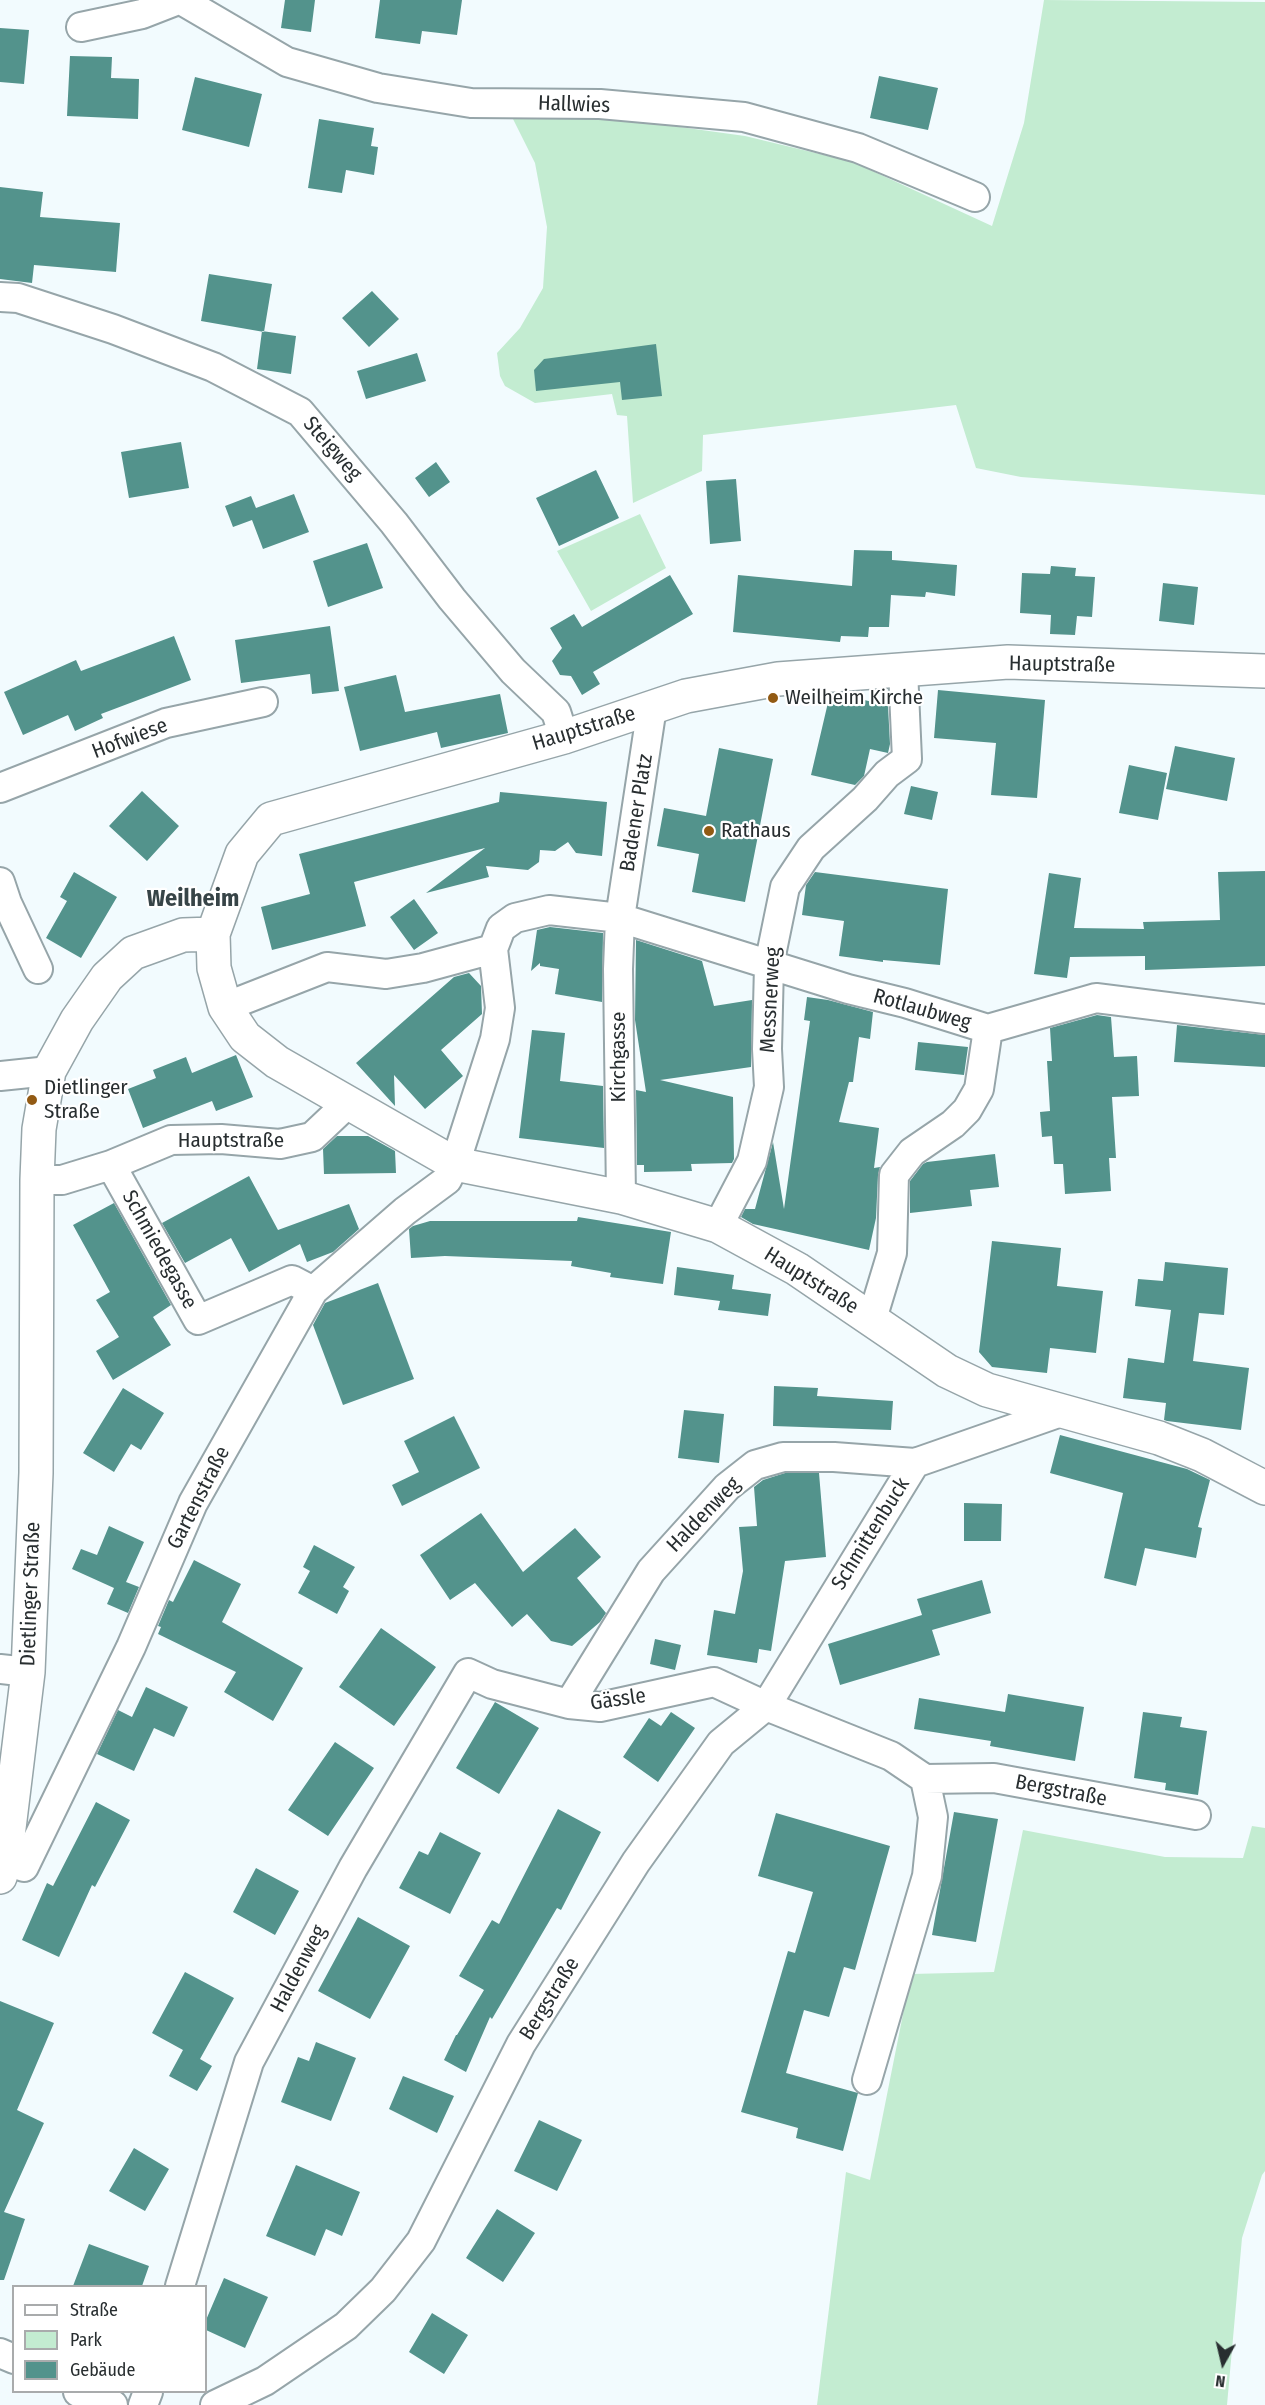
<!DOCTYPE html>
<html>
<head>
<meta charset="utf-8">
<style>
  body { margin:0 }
  #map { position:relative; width:1265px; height:2405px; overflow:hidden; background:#f2fbfe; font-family:"Fira Sans Condensed",sans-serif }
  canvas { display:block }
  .legend { position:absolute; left:12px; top:2285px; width:195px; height:108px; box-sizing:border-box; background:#fff; border:2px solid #a9abac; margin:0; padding:8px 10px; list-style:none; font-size:18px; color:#282e30 }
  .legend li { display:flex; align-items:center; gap:12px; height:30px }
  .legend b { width:30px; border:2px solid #a9abac }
  .north { position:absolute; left:1193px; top:2333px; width:60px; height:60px; -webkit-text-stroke:4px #fff; paint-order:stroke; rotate:188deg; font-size:16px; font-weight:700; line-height:24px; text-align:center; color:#282e30 }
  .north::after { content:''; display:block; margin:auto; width:21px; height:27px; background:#282e30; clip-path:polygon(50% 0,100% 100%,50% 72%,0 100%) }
</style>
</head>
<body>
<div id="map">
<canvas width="1265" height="2405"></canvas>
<ul class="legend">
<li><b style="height:8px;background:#fff"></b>Straße</li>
<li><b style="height:16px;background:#c3ecd1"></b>Park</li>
<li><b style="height:16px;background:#53938c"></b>Gebäude</li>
</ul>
<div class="north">N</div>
</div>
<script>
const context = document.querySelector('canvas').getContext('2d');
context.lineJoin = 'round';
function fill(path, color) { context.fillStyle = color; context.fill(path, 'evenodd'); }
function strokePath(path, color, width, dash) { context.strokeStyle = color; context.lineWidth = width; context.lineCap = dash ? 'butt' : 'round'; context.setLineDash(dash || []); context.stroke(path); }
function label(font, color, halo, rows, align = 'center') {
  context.font = font + ' "Fira Sans Condensed",sans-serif'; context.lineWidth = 4.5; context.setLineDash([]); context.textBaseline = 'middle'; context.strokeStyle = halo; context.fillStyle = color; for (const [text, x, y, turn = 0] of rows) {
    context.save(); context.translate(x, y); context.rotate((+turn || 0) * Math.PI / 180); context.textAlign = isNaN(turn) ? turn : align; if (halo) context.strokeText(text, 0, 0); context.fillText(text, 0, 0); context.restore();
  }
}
const green = new Path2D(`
  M 1044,0 L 1265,2 L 1265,495 L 1021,477 L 976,468 L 956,405 L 703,435 L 702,471 L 633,503 L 627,416 L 617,415 L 612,394 L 535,403 L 505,386 L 500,376 L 497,353 L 520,328 L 543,288 L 547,227 L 535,163 L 512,117 L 622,119 L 745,136 L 853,162 L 992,226 L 1024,123 Z
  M 640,514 L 666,568 L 591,611 L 557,551 Z
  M 1252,1826 L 1265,1828 L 1265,2171 L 1262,2175 L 1242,2238 L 1227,2405 L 817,2405 L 846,2172 L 870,2180 L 911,1974 L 994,1972 L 1023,1830 L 1165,1857 L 1243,1858 Z`);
const building = new Path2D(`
  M 285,0 L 315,0 L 311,32 L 281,28 Z
  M 380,0 L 462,0 L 457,35 L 422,31 L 420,44 L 375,38 Z
  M 0,28 L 29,30 L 24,84 L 0,82 Z
  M 70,56 L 112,57 L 111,78 L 139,79 L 138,119 L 67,116 Z
  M 879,76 L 938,88 L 928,130 L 870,118 Z
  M 195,77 L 262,94 L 249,147 L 182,130 Z
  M 319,119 L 374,128 L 371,146 L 378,147 L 374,175 L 346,170 L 342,193 L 308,188 Z
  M 0,187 L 43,192 L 40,217 L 120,223 L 116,272 L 34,265 L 32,283 L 0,279 Z
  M 209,274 L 272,284 L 264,332 L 201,321 Z
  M 372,291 L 399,319 L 369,347 L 342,318 Z
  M 262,331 L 296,336 L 291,374 L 257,369 Z
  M 656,344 L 662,396 L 622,400 L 620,382 L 536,391 L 534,370 L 544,359 Z
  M 417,353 L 426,381 L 366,399 L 357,371 Z
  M 181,442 L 189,488 L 129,498 L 121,452 Z
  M 436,462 L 450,482 L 429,497 L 415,478 Z
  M 596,470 L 619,518 L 559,546 L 536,498 Z
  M 736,479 L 741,541 L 710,544 L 706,481 Z
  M 294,494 L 309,532 L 263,549 L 252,520 L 233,527 L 225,506 L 251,496 L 256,508 Z
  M 367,543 L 383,588 L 328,607 L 313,561 Z
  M 854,550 L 892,551 L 892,560 L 957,565 L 955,596 L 926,592 L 925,597 L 891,595 L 889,627 L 869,627 L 868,637 L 841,636 L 840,642 L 733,632 L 738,575 L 852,586 Z
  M 1051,566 L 1076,568 L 1075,576 L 1095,577 L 1092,617 L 1077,616 L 1075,635 L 1050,634 L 1051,615 L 1020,613 L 1022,573 L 1050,574 Z
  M 670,575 L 693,614 L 593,672 L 600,684 L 582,695 L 571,676 L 560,675 L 552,661 L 562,648 L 550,628 L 574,614 L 582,627 Z
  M 1163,583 L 1198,587 L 1194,625 L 1159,621 Z
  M 330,626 L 339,691 L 312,694 L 310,674 L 241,683 L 235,640 Z
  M 174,636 L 191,680 L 101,714 L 103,718 L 75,731 L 68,715 L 23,735 L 4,692 L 76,660 L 81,671 Z
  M 396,675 L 405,712 L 500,694 L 508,733 L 441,748 L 437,732 L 360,751 L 344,687 Z
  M 938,690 L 1045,700 L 1037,798 L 991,795 L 996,743 L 934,738 Z
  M 837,693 L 888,706 L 890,744 L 888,753 L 870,749 L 864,776 L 855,785 L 811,775 L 830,694 Z
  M 1175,746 L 1235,758 L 1227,801 L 1166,789 Z
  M 719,748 L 773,759 L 745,902 L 692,892 L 699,854 L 657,846 L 664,808 L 706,816 Z
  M 1129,765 L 1167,773 L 1158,820 L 1119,813 Z
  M 911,786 L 938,792 L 932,820 L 904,814 Z
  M 142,791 L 179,826 L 147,861 L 109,826 Z
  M 500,792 L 607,802 L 602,856 L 576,853 L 568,842 L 555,851 L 540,850 L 539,862 L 528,870 L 486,866 L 489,877 L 426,893 L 485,848 L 354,882 L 366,926 L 272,950 L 261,907 L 310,894 L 299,854 L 499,802 Z
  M 1265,871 L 1265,966 L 1145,970 L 1145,956 L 1070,957 L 1067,978 L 1034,974 L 1049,873 L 1081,878 L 1074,928 L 1144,929 L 1143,922 L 1220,920 L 1218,872 Z
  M 74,872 L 117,897 L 81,958 L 46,938 L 67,901 L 60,897 Z
  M 815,872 L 948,889 L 940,965 L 883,960 L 883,962 L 839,956 L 844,921 L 802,915 L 806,885 Z
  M 414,899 L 438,933 L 414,950 L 390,917 Z
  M 550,927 L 603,933 L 602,1002 L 555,994 L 559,969 L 540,966 L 540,963 L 531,971 L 537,930 Z
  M 636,940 L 702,961 L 714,1006 L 752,1000 L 751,1067 L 660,1080 L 733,1097 L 734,1159 L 732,1163 L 691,1164 L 692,1171 L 644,1172 L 644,1165 L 637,1165 L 636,1090 L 646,1092 L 635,1020 Z
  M 469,973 L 481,986 L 482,1014 L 441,1050 L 463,1076 L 425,1109 L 394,1075 L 395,1106 L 356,1063 L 454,977 Z
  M 807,997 L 828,1000 L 873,1012 L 870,1039 L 859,1037 L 853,1082 L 849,1082 L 839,1122 L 879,1128 L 874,1168 L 880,1167 L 878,1175 L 876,1218 L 869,1250 L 753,1224 L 741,1217 L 745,1209 L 755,1209 L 773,1142 L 784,1209 L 810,1021 L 804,1020 Z
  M 1097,1015 L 1111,1017 L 1114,1057 L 1137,1056 L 1139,1096 L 1112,1097 L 1116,1158 L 1109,1158 L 1111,1191 L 1065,1194 L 1063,1164 L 1054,1164 L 1052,1136 L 1042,1137 L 1040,1112 L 1050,1111 L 1047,1061 L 1052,1061 L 1050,1028 Z
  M 1177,1025 L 1265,1035 L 1265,1067 L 1174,1062 Z
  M 532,1030 L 565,1033 L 560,1081 L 603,1086 L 604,1148 L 519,1138 Z
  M 918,1042 L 968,1047 L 964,1075 L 915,1070 Z
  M 236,1055 L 253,1097 L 216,1111 L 212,1101 L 143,1128 L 128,1089 L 156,1078 L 153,1070 L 186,1057 L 192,1073 Z
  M 337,1136 L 368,1136 L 395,1151 L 396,1173 L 324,1174 L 323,1149 Z
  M 995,1154 L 999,1187 L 970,1190 L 972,1206 L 910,1213 L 910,1181 L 923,1164 L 927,1162 Z
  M 249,1176 L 278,1230 L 349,1204 L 359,1229 L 333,1252 L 307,1262 L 300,1244 L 249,1272 L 231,1238 L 185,1263 L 162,1223 Z
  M 114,1203 L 171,1305 L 153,1317 L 171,1345 L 113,1380 L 96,1351 L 119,1337 L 96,1300 L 110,1292 L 73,1225 Z
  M 578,1217 L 671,1232 L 663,1284 L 610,1277 L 611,1273 L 571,1266 L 572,1261 L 445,1256 L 411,1258 L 409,1229 L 413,1226 L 430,1221 L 577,1221 Z
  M 992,1241 L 1061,1248 L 1057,1286 L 1103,1291 L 1096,1353 L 1050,1348 L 1047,1373 L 992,1367 L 979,1352 Z
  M 1165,1262 L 1228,1268 L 1224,1315 L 1199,1313 L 1193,1361 L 1249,1368 L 1241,1430 L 1167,1421 L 1164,1420 L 1166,1403 L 1123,1398 L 1128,1358 L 1164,1363 L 1171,1310 L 1135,1306 L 1138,1279 L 1163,1281 Z
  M 677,1267 L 734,1275 L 732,1289 L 771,1294 L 768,1316 L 718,1310 L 720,1301 L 674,1295 Z
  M 378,1283 L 414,1379 L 343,1405 L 313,1325 L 325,1303 Z
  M 774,1386 L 818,1388 L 817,1396 L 893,1401 L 891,1430 L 773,1426 Z
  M 123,1388 L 164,1413 L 141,1450 L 131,1444 L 114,1472 L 83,1453 Z
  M 684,1410 L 724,1414 L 719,1463 L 678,1458 Z
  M 454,1416 L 480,1468 L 402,1506 L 392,1485 L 419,1472 L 404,1441 Z
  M 1060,1435 L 1187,1469 L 1210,1480 L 1198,1527 L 1202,1528 L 1196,1558 L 1145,1548 L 1136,1586 L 1104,1578 L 1123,1493 L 1050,1473 Z
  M 785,1473 L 819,1473 L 826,1557 L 785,1561 L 771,1651 L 759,1649 L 757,1663 L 707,1655 L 714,1610 L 735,1614 L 743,1571 L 739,1527 L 757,1526 L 754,1487 L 763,1480 Z
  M 964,1503 L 1002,1504 L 1001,1541 L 964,1541 Z
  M 481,1513 L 523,1572 L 575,1528 L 601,1557 L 577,1578 L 606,1613 L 600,1622 L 572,1646 L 551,1641 L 527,1614 L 512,1627 L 475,1583 L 450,1600 L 420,1555 Z
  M 109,1526 L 144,1542 L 126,1582 L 139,1587 L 128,1613 L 107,1604 L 114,1588 L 72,1569 L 81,1549 L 97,1555 Z
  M 314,1545 L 355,1567 L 343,1587 L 349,1591 L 337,1614 L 298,1593 L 310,1571 L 303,1567 Z
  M 194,1560 L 241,1584 L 222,1622 L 303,1668 L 273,1721 L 224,1692 L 236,1672 L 158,1634 L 161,1627 L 158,1626 L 169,1600 L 173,1602 Z
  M 982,1580 L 991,1613 L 932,1630 L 940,1655 L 840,1685 L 828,1644 L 922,1615 L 917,1599 Z
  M 381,1628 L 436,1667 L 394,1726 L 339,1687 Z
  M 655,1639 L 681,1645 L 675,1670 L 650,1664 Z
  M 146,1687 L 188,1707 L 174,1737 L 154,1728 L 134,1771 L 97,1754 L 118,1710 L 132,1717 Z
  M 1008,1694 L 1084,1707 L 1075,1761 L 990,1746 L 991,1741 L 914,1729 L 919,1698 L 1005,1712 Z
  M 495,1702 L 539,1728 L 499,1794 L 456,1768 Z
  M 671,1712 L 695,1728 L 658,1782 L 623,1757 L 649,1718 L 661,1726 Z
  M 1143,1712 L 1182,1717 L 1180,1727 L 1207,1731 L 1198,1795 L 1165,1790 L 1166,1783 L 1134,1778 Z
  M 335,1742 L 374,1768 L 328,1836 L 288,1810 Z
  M 96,1802 L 130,1820 L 95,1887 L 92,1885 L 59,1957 L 22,1940 L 47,1883 L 53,1886 Z
  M 558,1809 L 601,1832 L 561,1910 L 557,1908 L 492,2019 L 490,2017 L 466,2072 L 444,2060 L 456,2035 L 457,2035 L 484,1990 L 459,1976 L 492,1920 L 499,1924 Z
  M 954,1812 L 998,1819 L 976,1942 L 932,1935 Z
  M 776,1813 L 890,1846 L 855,1970 L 844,1967 L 829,2017 L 804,2010 L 786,2073 L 858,2093 L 843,2151 L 796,2138 L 798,2128 L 741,2112 L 788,1951 L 795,1953 L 813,1892 L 758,1876 Z
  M 440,1832 L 481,1853 L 450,1914 L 399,1888 L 419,1851 L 428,1855 Z
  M 256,1868 L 299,1891 L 275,1935 L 233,1912 Z
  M 358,1917 L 410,1946 L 370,2019 L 318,1991 Z
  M 185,1972 L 234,1998 L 200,2059 L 212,2066 L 197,2091 L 169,2076 L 183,2050 L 152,2033 Z
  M 0,2001 L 54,2023 L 17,2110 L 44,2123 L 4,2212 L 25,2219 L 4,2280 L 0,2280 Z
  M 316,2042 L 356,2058 L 331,2121 L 281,2102 L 298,2057 L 309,2061 Z
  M 403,2076 L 454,2096 L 437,2133 L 389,2109 Z
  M 539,2120 L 582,2140 L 557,2191 L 514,2171 Z
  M 134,2148 L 169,2169 L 145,2211 L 109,2191 Z
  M 296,2165 L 360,2192 L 342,2236 L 326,2229 L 315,2256 L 266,2236 Z
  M 497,2209 L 535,2233 L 503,2282 L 466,2258 Z
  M 89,2244 L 149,2266 L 142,2286 L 73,2286 Z
  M 224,2278 L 268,2297 L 245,2348 L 206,2330 L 206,2320 Z
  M 432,2313 L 468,2335 L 444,2374 L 409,2352 Z`);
const minor = new Path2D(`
  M 181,0 L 287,62 L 378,88 L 471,103 L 600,104 L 744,117 L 858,148 L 975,197
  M 81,27 L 142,14 L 178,0
  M 0,297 L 18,298 L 113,329 L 213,367 L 300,412 L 394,523 L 452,599 L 513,671 L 556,712 L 564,737
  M 0,788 L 166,723 L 263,702
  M 0,882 L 7,903 L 38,969
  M 225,1007 L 327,967 L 386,974 L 423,968 L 493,949 L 501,928 L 515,918 L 549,910 L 620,918 L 848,989 L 905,1003 L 988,1029 L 1096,998 L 1265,1019
  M 0,1076 L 49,1071
  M 111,1165 L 198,1320 L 292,1280 L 313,1291
  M 37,1180 L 62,1180 L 111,1165 L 171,1140 L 221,1139 L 280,1144 L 312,1137 L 347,1104
  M 621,1197 L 618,969 L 620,918 L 652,707
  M 718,1226 L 752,1161 L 769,1087 L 767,1049 L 769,965 L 785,887 L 811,848 L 865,799 L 887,774 L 907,759 L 903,670
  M 872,1319 L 892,1253 L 894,1175 L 912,1152 L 953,1124 L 967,1110 L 979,1089 L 988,1029
  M 0,1669 L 28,1672
  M 569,1704 L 651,1571 L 727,1487 L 755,1465 L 783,1457 L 834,1457 L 915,1463
  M 925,1779 L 994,1778 L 1196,1815
  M 5,1861 L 24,1867 L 131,1647 L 193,1503 L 313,1291 L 405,1211 L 447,1180 L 455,1164 L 495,1039 L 500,1008 L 493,949
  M 180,2286 L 249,2062 L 353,1868 L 468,1673 L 492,1684 L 569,1704 L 600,1707 L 714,1682 L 766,1706 L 915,1463 L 1061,1412
  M 0,2353 L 14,2359
  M 78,2392 L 95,2400 L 113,2405
  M 143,2405 L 148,2392
  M 215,2405 L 265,2381 L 346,2326 L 383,2290 L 421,2241 L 521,2044 L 636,1862 L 721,1743 L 766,1706 L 891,1756 L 925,1779 L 933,1817 L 927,1876 L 867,2080`);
const tertiary = new Path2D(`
  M 1265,671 L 1008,662 L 778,679 L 686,696 L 564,737 L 271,819 L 242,854 L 213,934 L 214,968 L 225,1007 L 245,1037 L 277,1062 L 455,1164 L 621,1197 L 718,1226 L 797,1269 L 947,1371 L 987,1390 L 1159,1438 L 1202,1455 L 1265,1488
  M 0,1877 L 5,1861 L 28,1672 L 36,1473 L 37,1180 L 39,1129 L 49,1071 L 77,1020 L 107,977 L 133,953 L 183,935 L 213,934`);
const markers = [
  [773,698,6,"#925a13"],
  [709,831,6,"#925a13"],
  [32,1100,6,"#925a13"]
];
const streetNames = [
  ["Hallwies",574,105,2],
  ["Steigweg",332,449,49],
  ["Hauptstraße",1062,665,1],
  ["Hauptstraße",584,729,-17],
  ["Hofwiese",130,739,-21],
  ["Badener Platz",637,813,-81],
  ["Messnerweg",771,1000,-87],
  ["Rotlaubweg",922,1010,16],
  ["Kirchgasse",619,1057,-90],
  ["Hauptstraße",231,1141],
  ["Schmiedegasse",159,1250,61],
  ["Hauptstraße",811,1281,32],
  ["Gartenstraße",199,1498,-63],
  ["Haldenweg",704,1515,-46],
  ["Schmittenbuck",871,1534,-58],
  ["Dietlinger Straße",31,1594,-88],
  ["Gässle",618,1700,-8],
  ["Bergstraße",1061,1791,11],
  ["Haldenweg",299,1969,-62],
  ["Bergstraße",550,1999,-58]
];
const poiNames = [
  ["Weilheim Kirche",785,698],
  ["Rathaus",721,831],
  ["Dietlinger",44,1088],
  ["Straße",44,1112]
];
const quarterNames = [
  ["Weilheim",193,899]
];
fill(green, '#c3ecd1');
fill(building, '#53938c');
strokePath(minor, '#96a5a9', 32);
strokePath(tertiary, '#96a5a9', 36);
strokePath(minor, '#fff', 28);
strokePath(tertiary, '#fff', 33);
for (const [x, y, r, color] of markers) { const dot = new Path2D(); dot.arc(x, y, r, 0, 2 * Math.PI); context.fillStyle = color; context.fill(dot); strokePath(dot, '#fff', 2); }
label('21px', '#282e30', '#fff', streetNames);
label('21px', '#282e30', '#fff', poiNames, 'left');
label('bold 24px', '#374447', '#fff', quarterNames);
</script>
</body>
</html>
